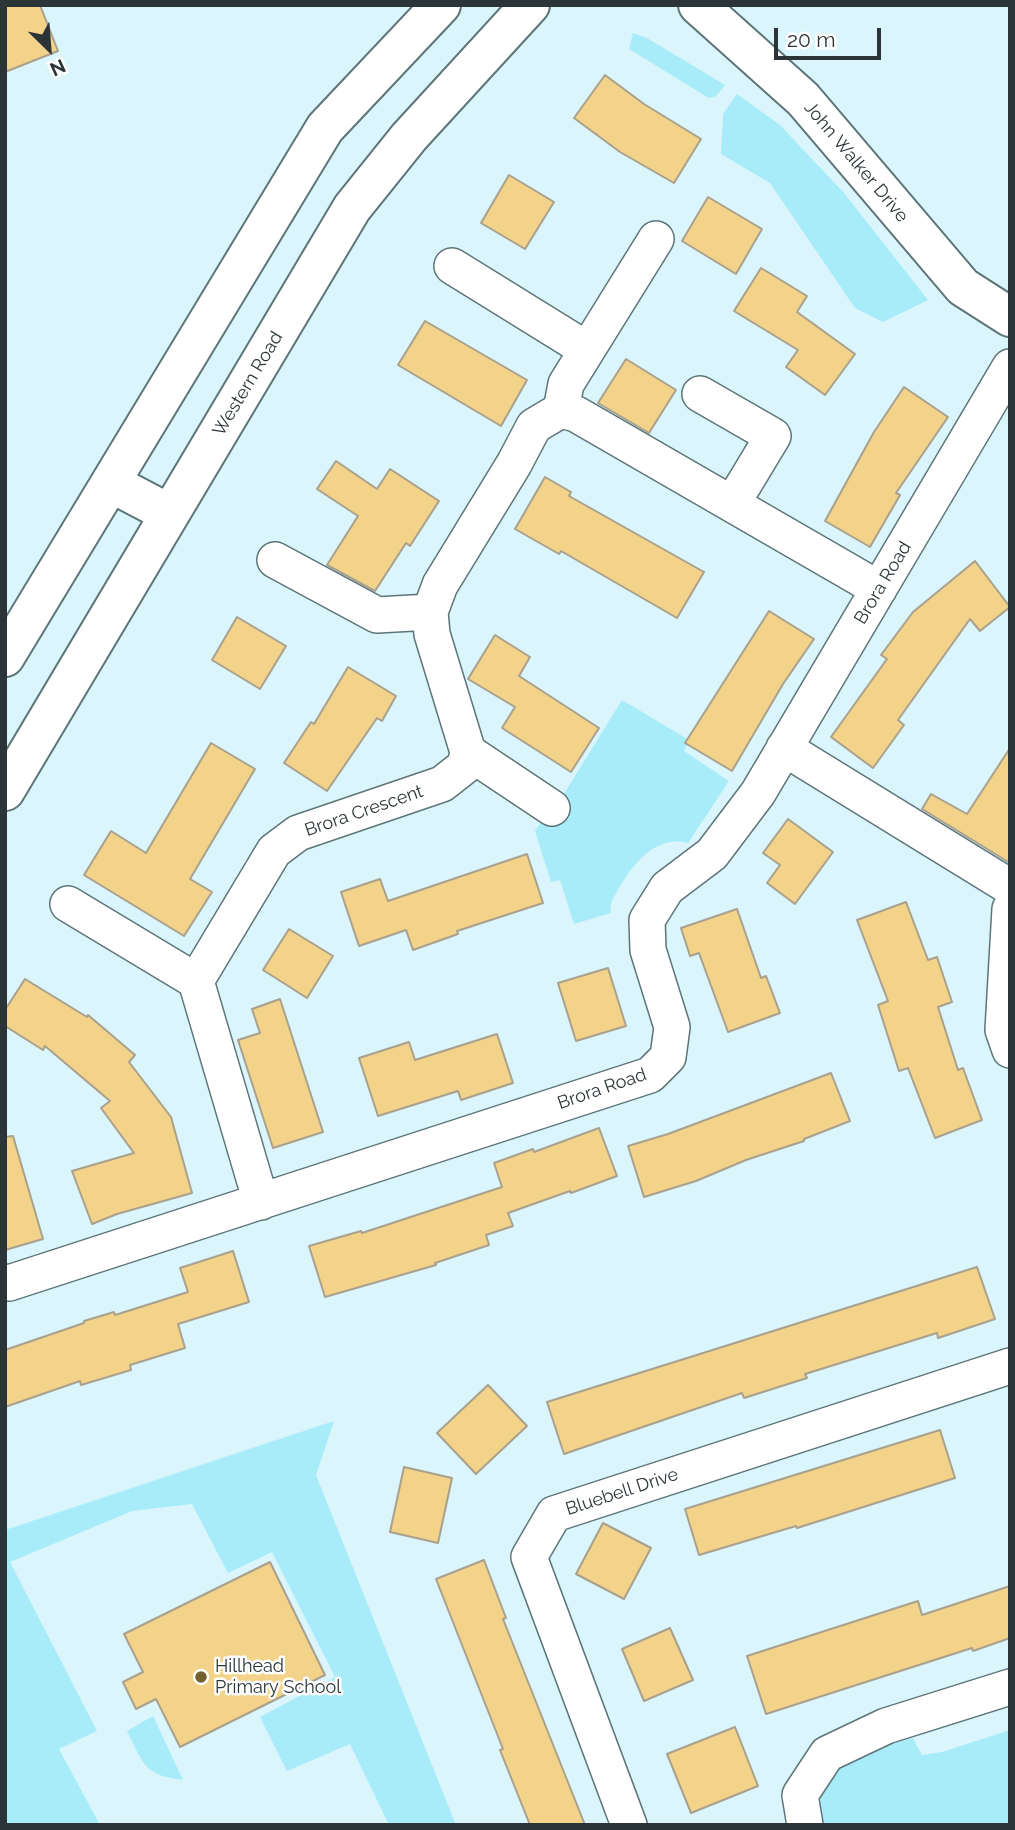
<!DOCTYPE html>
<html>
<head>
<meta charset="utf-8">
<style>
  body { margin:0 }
  #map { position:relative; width:1015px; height:1830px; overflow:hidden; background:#daf5fb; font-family:Raleway,sans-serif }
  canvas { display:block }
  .frame { position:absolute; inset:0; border:7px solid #2b3537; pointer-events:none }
  .north { position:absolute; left:14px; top:14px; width:70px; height:70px; -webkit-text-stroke:5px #fff; paint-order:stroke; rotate:155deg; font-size:19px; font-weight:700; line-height:28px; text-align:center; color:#2b3537 }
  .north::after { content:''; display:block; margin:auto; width:24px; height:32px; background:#2b3537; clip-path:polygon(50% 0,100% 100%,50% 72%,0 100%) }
  .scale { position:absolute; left:774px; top:28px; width:107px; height:32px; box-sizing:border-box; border:4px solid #2b3537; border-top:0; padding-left:9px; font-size:21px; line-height:24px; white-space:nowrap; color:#2b3537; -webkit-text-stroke:5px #fff; paint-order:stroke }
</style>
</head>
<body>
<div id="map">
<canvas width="1015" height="1830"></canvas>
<div class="frame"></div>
<div class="north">N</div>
<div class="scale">20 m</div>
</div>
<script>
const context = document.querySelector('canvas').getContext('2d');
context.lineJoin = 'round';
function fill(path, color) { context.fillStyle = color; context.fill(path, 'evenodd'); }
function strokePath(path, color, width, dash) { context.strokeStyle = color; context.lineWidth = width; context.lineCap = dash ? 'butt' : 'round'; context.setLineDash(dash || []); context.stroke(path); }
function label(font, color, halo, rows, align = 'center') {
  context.font = font + ' Raleway,sans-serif'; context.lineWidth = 5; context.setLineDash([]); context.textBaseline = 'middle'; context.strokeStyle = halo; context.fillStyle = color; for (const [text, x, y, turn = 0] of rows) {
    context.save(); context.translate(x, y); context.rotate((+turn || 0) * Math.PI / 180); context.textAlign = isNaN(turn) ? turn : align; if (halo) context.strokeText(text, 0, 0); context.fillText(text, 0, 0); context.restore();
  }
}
const green = new Path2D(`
  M 633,33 L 647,38 L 725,85 L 716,96 L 709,98 L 629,49 Z
  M 737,94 L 780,125 L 844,193 L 928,300 L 883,322 L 855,308 L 770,183 L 721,154 L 723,114 Z
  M 622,700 L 689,740 L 684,751 L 729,781 L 688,843 C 656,835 634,863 619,888 C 614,897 609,902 611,913 L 574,924 L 560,880 L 551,882 L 535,831 L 542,821 L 546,823 Z
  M 334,1421 L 316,1475 L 456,1825 L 389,1825 L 350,1744 L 287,1771 L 260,1717 L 335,1677 L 272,1552 L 228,1573 L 192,1504 L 132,1511 L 10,1562 L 97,1731 L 59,1749 L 100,1825 L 5,1825 L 5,1530 Z
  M 153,1716 L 183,1780 C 143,1775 144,1764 127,1731 Z
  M 1010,1730 L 1010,1825 L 822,1825 C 815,1800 821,1773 845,1759 C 857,1751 897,1743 913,1738 L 922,1755 L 942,1752 Z`);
const building = new Path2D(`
  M 5,5 L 40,5 L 58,51 L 5,72 Z
  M 605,75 L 644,104 L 701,139 L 674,183 L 620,152 L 574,118 Z
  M 509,175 L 554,202 L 525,249 L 481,223 Z
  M 708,197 L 762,229 L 736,274 L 682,241 Z
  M 761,268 L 807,296 L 797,312 L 855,354 L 825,395 L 786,367 L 798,350 L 734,311 Z
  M 425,321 L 527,380 L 501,426 L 398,365 Z
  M 626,359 L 676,390 L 649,433 L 598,403 Z
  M 904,387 L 948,417 L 896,493 L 900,495 L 870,547 L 825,521 L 874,432 Z
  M 336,461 L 377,489 L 390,469 L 439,501 L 410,546 L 406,543 L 375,591 L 327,565 L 358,516 L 317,489 Z
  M 545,477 L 571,492 L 569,496 L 704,572 L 677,618 L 561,551 L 559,554 L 515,529 Z
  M 975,561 L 1010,607 L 980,631 L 970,619 L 898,720 L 904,725 L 873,768 L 831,737 L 887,659 L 881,655 L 913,612 Z
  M 769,611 L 814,639 L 783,684 L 732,771 L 685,743 Z
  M 237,617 L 286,646 L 260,689 L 212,660 Z
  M 495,635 L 530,657 L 519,676 L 599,728 L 571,772 L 502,728 L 515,707 L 468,679 Z
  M 348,667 L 396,696 L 382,721 L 377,718 L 327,791 L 284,763 L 311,722 L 314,724 Z
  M 211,743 L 255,769 L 190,879 L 212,892 L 184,936 L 84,875 L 111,831 L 146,853 Z
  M 1010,748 L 1010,863 L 922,809 L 931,794 L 967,814 Z
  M 788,819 L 833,852 L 795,904 L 767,883 L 780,865 L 763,853 Z
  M 527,854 L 543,903 L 457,931 L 458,934 L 413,950 L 406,930 L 359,946 L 341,892 L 380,879 L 388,901 Z
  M 906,902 L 928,960 L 937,957 L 952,1002 L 938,1007 L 958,1070 L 963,1068 L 982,1120 L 935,1138 L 908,1068 L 899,1071 L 878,1005 L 888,1001 L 857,920 Z
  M 737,909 L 761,978 L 766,976 L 780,1013 L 728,1032 L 699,953 L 690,956 L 681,928 Z
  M 289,929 L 333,956 L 307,998 L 263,970 Z
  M 608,968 L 626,1026 L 576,1041 L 558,983 Z
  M 25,979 L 87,1017 L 88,1015 L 135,1055 L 129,1062 L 171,1117 L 192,1193 L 117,1214 L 92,1224 L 72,1171 L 134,1153 L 101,1108 L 110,1101 L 45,1046 L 43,1050 L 5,1026 L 5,1010 Z
  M 280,999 L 323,1132 L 273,1148 L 238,1040 L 260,1033 L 252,1009 Z
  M 497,1034 L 513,1083 L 461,1100 L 458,1091 L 378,1116 L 359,1058 L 409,1042 L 415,1060 Z
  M 831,1073 L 850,1121 L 804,1139 L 804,1141 L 746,1160 L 696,1181 L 644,1197 L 628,1146 L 668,1134 Z
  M 599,1128 L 617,1176 L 571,1193 L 570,1191 L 508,1213 L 513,1226 L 486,1235 L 489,1245 L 435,1263 L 436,1265 L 325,1297 L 309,1246 L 361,1231 L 362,1233 L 502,1187 L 494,1163 L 533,1149 L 534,1152 Z
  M 13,1136 L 43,1239 L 5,1250 L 5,1137 Z
  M 233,1251 L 249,1302 L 178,1324 L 185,1348 L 130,1365 L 131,1370 L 81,1385 L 80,1381 L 5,1407 L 5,1350 L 84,1323 L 84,1321 L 114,1312 L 115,1315 L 188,1292 L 180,1268 Z
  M 977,1267 L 995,1319 L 938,1338 L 937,1333 L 805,1374 L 807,1378 L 744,1398 L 742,1393 L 564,1454 L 547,1402 Z
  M 488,1385 L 527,1426 L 476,1474 L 437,1433 Z
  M 940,1430 L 955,1478 L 797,1528 L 796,1526 L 699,1555 L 685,1509 Z
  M 404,1467 L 452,1478 L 438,1543 L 390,1532 Z
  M 603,1523 L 651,1548 L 624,1599 L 576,1574 Z
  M 484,1560 L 506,1618 L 503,1619 L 585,1825 L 530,1825 L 500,1750 L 503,1749 L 436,1579 Z
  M 270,1562 L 325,1675 L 180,1747 L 156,1699 L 136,1709 L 123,1682 L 143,1672 L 124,1634 Z
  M 1010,1586 L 1010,1638 L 973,1651 L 972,1648 L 766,1714 L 747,1656 L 918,1601 L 922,1615 Z
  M 670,1628 L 693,1680 L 644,1701 L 622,1649 Z
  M 735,1727 L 758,1786 L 691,1813 L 667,1754 Z`);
const street = new Path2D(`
  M 452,266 L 586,349
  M 700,394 L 773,436 L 732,504
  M 561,410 L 576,414 L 879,589
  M 275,560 L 377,615 L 430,612
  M 784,748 L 1010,887
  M 468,752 L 552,808
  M 68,904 L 196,981
  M 1010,909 L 1003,1030 L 1010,1050
  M 261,1202 L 196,981 L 274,851 L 298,833 L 442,784 L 465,766 L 468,752 L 432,634 L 430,612 L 440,585 L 514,464 L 534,426 L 561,410 L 566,384 L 656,239
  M 5,1282 L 9,1283 L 650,1075 L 668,1057 L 672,1027 L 648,950 L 647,920 L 667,888 L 712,854 L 758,793 L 1010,367
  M 629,1825 L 529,1557 L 554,1514 L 1010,1366
  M 805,1825 L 800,1795 L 827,1754 L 886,1726 L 1010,1687`);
const secondary = new Path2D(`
  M 698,5 L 803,99 L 963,287 L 1010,317
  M 111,483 L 170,514
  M 5,657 L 325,128 L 441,5
  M 5,791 L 352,208 L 409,137 L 530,5`);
const markers = [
  [201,1677,7,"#745f2f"]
];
const streetNames = [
  ["John Walker Drive",856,162,50],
  ["Western Road",248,384,-59],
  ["Brora Road",883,583,-59],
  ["Brora Crescent",364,811,-19],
  ["Brora Road",602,1089,-19],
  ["Bluebell Drive",622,1492,-18]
];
const poiNames = [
  ["Hillhead",215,1667],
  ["Primary School",215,1688]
];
fill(green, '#a8ecf9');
fill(building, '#f3d38a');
strokePath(building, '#a9a08d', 2);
strokePath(street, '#5d7579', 38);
strokePath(secondary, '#5d7579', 42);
strokePath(street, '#fff', 35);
strokePath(secondary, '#fff', 38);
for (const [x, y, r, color] of markers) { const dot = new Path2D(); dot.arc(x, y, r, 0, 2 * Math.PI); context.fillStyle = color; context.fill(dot); strokePath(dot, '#fff', 2.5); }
label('18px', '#2b3537', '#fff', streetNames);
label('18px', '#2b3537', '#fff', poiNames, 'left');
</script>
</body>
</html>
